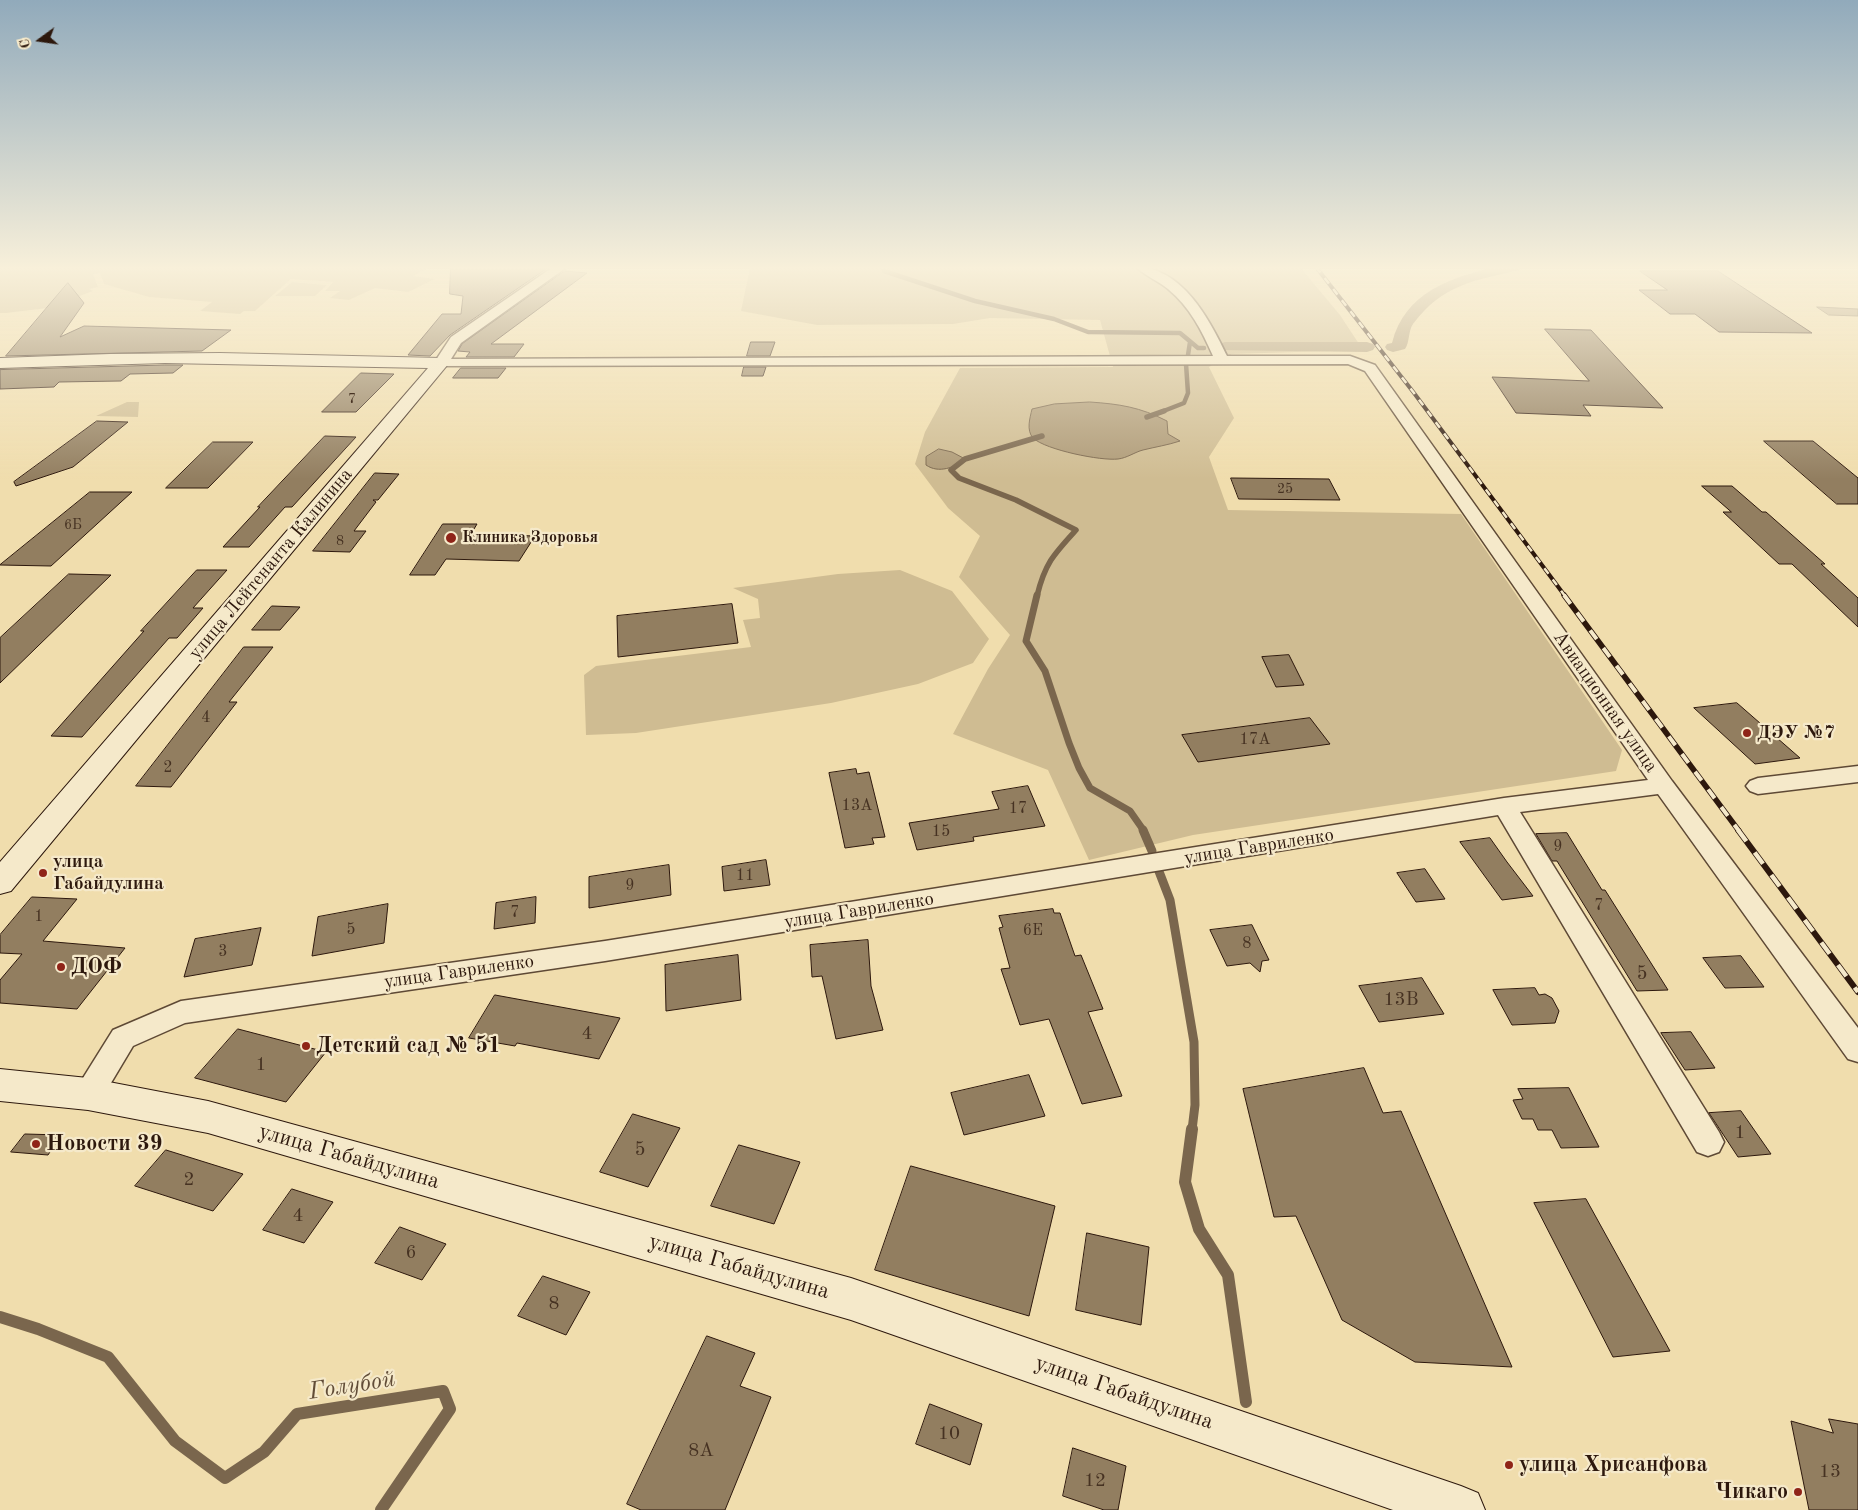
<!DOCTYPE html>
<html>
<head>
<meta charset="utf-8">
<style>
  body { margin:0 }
  #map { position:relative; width:1858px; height:1510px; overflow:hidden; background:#f0ddad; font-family:"Old Standard TT",serif }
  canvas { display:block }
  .north { position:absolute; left:15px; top:15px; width:50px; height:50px; -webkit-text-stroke:4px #f5e9ca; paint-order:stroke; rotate:256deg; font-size:14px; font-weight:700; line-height:20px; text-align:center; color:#2d180d }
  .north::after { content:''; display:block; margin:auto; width:18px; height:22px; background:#2d180d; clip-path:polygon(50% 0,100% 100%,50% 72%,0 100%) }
</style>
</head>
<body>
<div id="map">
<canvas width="1858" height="1510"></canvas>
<div class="north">С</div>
</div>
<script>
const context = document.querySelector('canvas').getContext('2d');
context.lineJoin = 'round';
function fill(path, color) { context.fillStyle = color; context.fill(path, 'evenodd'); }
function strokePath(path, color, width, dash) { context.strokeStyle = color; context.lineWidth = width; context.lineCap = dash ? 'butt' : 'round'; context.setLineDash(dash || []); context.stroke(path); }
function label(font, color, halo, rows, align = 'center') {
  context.font = font + ' "Old Standard TT",serif'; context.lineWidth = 4.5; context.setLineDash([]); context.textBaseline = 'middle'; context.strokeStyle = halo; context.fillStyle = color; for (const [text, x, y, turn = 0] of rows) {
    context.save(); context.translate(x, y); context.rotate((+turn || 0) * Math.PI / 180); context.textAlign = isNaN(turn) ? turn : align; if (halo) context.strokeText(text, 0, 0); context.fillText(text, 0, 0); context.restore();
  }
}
const green = new Path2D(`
  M 0,267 L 429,267 L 413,276 L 435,279 L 408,292 L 375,288 L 349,300 L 330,298 L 340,291 L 325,291 L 333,282 L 291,279 L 255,311 L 244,311 L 240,314 L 200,311 L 212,302 L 149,297 L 104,284 L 100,273 L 93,274 L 98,287 L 89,289 L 93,291 L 48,308 L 6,313 L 0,313 Z
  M 750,267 L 1300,267 L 1340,315 L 1363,350 L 1232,354 L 1209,367 L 1234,418 L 1209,457 L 1228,510 L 1461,514 L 1622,750 L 1616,771 L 1193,835 L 1089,860 L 1048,770 L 953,734 L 988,669 L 1010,635 L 959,577 L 980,536 L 948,508 L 915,464 L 925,432 L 960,368 L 1113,367 L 1100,320 L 990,318 L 953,324 L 817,325 L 741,311 Z
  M 292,282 L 327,285 L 315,296 L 275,296 Z
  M 127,402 L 139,402 L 138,417 L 96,416 Z
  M 900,570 L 952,591 L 989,639 L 973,663 L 918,684 L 831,703 L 636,733 L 586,735 L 584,675 L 596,666 L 751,647 L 743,620 L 760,618 L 758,599 L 733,588 L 838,574 Z`);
const water = new Path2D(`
  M 1817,307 L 1858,309 L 1858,316 L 1829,315 Z
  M 1090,402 C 1119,404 1140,407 1167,421 L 1168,434 L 1180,441 C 1168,445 1155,447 1143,450 C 1135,452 1127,458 1118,459 C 1101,461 1046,450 1033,438 C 1026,430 1030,418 1032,409 L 1054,404 Z
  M 939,449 L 952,452 L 967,460 C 954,467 939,474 926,465 L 926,457 Z`);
const streamFar4 = new Path2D(`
  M 883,267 L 884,271 L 975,301 L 1054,319 L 1088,332 L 1180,333 L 1198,348 L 1204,348
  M 1188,355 L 1190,342
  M 1161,412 L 1184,403 L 1188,393 L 1186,364`);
const streamFar3 = new Path2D(`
  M 1147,417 L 1164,411
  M 1037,596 C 1045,563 1054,554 1076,530 L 1016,500 L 959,478 L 951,470 L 965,459 L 1042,436`);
const streamFar2 = new Path2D(`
  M 1037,595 L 1026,641 L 1045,671 L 1069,743 L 1079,768 L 1090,788 L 1130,811 L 1144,831`);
const streamFar1 = new Path2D(`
  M 1143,830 L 1152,851
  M 1155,861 L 1170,900 L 1194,1042 L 1195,1105 L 1192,1130`);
const stream = new Path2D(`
  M 1192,1129 L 1185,1182 L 1199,1229 L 1228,1275 L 1246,1402
  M 0,1317 L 38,1329 L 108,1357 L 175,1441 L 225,1478 L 264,1452 L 297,1414 L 443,1391 L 450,1409 L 381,1510`);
const canal = new Path2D(`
  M 1495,267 L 1521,267 L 1519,270 C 1474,281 1443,284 1413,324 C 1408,331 1410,342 1405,349 L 1393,352 L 1387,350 L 1385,347 L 1387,344 L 1392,343 C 1405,292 1450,278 1495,267 Z
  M 1225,342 L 1367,342 L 1373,344 L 1375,347 L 1373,350 L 1367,352 L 1219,350 L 1217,347 L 1219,344 Z`);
const building = new Path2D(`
  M 451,267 L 522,267 L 546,269 L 450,335 L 430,356 L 408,355 L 442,314 L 461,314 L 463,296 L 450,294 Z
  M 565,271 L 587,273 L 491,344 L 524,344 L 514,357 L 466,357 L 470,352 L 458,351 L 462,344 Z
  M 1640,271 L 1718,271 L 1812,333 L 1719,332 L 1695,314 L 1670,314 L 1639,290 L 1667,290 Z
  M 68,283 L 84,303 L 60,337 L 84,326 L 231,330 L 202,351 L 6,356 Z
  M 1545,329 L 1591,330 L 1663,408 L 1583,405 L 1591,416 L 1516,413 L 1492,377 L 1589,381 Z
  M 751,342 L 775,342 L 770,356 L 747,356 Z
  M 165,365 L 183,365 L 173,373 L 130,374 L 121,381 L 59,382 L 54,387 L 0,389 L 0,370 Z
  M 744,367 L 766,367 L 763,376 L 742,376 Z
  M 461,368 L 506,368 L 498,378 L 453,378 Z
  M 361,373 L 394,374 L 356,412 L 322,412 Z
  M 97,421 L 128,422 L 73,467 L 16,486 L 14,482 Z
  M 325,436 L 356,437 L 292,507 L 285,507 L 249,547 L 223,547 L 260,507 L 258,507 Z
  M 1764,441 L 1813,441 L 1858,478 L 1858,504 L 1837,504 Z
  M 213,442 L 253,442 L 208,488 L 166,488 Z
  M 375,473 L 399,474 L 378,500 L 373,500 L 376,502 L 354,531 L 366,531 L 350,552 L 313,551 Z
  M 1231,478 L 1329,479 L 1340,500 L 1239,499 Z
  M 1702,486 L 1732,486 L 1762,512 L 1766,512 L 1825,564 L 1821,564 L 1858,598 L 1858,627 L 1792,564 L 1779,564 L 1723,512 L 1731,512 Z
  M 90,492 L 132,492 L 51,566 L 0,565 Z
  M 443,524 L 477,524 L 471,534 L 535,536 L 519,561 L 446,559 L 435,575 L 410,575 Z
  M 197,570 L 227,570 L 193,608 L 203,608 L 177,638 L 169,638 L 82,737 L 51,736 L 144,631 L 141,631 Z
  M 69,574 L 111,575 L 0,683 L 0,638 Z
  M 732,604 L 738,643 L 618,657 L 617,616 Z
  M 272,606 L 300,607 L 280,630 L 252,630 Z
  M 244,647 L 273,647 L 229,702 L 237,702 L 171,787 L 136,786 Z
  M 1289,655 L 1304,685 L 1276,687 L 1262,657 Z
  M 1737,703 L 1800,758 L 1755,764 L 1694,708 Z
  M 1310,718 L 1330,744 L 1198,762 L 1182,735 Z
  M 856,769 L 857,774 L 869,772 L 885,837 L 872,838 L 874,844 L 845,848 L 829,773 Z
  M 1028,786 L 1045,826 L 973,837 L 974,841 L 917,850 L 909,823 L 999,809 L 992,792 Z
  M 1567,833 L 1602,890 L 1605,890 L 1668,990 L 1637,991 L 1557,861 L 1552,861 L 1536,834 Z
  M 1490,838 L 1507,862 L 1533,896 L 1502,900 L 1460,842 Z
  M 766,860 L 770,885 L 724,891 L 722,867 Z
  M 669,865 L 671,895 L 589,908 L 589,877 Z
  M 1425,869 L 1445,899 L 1416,902 L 1397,873 Z
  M 32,897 L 77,899 L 43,941 L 125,948 L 77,1009 L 0,1003 L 0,980 L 22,954 L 0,953 L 0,935 Z
  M 536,897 L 535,923 L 494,929 L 496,903 Z
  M 388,904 L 384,943 L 312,956 L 318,917 Z
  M 1053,909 L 1054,913 L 1060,913 L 1075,956 L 1081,955 L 1103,1009 L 1088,1012 L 1122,1096 L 1082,1104 L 1049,1019 L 1020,1025 L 1001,969 L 1010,968 L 999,928 L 1003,927 L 999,916 Z
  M 1252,925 L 1269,960 L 1262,961 L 1260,972 L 1250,963 L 1227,966 L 1210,930 Z
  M 261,928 L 252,965 L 184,977 L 195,939 Z
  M 868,940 L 871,986 L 883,1030 L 836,1039 L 822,976 L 812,977 L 810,945 Z
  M 738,955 L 741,1000 L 666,1011 L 665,965 Z
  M 1741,956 L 1764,987 L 1725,988 L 1703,958 Z
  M 1422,978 L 1444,1014 L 1379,1022 L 1359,986 Z
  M 1535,988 L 1539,995 L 1545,994 L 1552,998 L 1559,1011 L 1555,1023 L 1512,1025 L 1493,990 Z
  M 495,995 L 566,1008 L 620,1018 L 599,1059 L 517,1043 L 515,1046 L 469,1038 Z
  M 238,1029 L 326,1052 L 286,1102 L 195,1078 Z
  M 1691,1032 L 1715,1068 L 1685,1070 L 1661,1033 Z
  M 1364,1068 L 1383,1113 L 1401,1111 L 1512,1367 L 1415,1362 L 1342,1320 L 1296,1216 L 1274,1217 L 1243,1089 Z
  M 1029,1075 L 1045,1116 L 964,1135 L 951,1093 Z
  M 1569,1088 L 1599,1147 L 1561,1148 L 1552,1130 L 1538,1130 L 1533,1119 L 1522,1119 L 1513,1100 L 1523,1099 L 1518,1089 Z
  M 1741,1111 L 1771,1154 L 1738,1157 L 1709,1113 Z
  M 633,1114 L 680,1128 L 648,1187 L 600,1172 Z
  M 25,1134 L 61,1135 L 48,1155 L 11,1152 Z
  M 739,1145 L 800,1162 L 774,1224 L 711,1206 Z
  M 166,1150 L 243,1174 L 213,1211 L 135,1186 Z
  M 911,1166 L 1055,1206 L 1029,1316 L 875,1270 Z
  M 292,1189 L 333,1202 L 304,1243 L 263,1230 Z
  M 1586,1199 L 1670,1351 L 1613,1357 L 1534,1203 Z
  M 400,1227 L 446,1244 L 422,1280 L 375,1263 Z
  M 1087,1233 L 1149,1247 L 1141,1325 L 1076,1310 Z
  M 543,1276 L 590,1292 L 566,1335 L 518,1316 Z
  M 707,1336 L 755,1353 L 740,1386 L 771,1397 L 725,1510 L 641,1510 L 627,1504 Z
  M 930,1404 L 982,1424 L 970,1465 L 916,1444 Z
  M 1829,1419 L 1858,1424 L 1858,1510 L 1809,1510 L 1791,1421 L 1833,1433 Z
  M 1073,1448 L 1126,1466 L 1118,1510 L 1104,1510 L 1063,1496 Z`);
const street = new Path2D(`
  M 553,267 L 567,267 L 461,343 L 451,359 L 1213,356 C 1202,331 1190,307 1168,289 C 1159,281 1145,276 1136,267 C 1182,267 1210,320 1227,356 L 1350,356 L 1375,365 L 1672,781 L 1858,1028 L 1858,1062 L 1848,1059 L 1658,794 L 1520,812 L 1719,1132 L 1724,1142 L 1719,1152 L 1708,1156 L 1697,1152 L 1498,815 L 605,961 L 185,1023 L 133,1046 L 99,1103 L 88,1107 L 77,1103 L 73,1094 L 113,1030 L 181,1001 L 605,941 L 1504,798 L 1648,780 L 1365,371 L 1348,364 L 436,366 L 434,363 L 451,337 Z
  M 1858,766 L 1858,782 L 1758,794 L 1750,791 L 1746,786 L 1750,781 L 1758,778 Z`);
const secondary = new Path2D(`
  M 220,353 L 441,358 L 447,359 L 449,363 L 11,891 L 0,894 L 0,862 L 428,368 L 165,363 L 0,368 L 0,358 L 110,354 Z
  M 0,1069 L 88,1078 L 208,1101 L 851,1278 L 1461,1486 L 1478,1493 L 1485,1510 L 1393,1510 L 851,1320 L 208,1133 L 88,1110 L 0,1101 Z`);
const railFar2 = new Path2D(`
  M 1316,267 L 1414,393 L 1565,596`);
const railFar1 = new Path2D(`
  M 1564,595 L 1739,831`);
const rail = new Path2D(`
  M 1738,830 L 1858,992`);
const markers = [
  [451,538,6,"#8f2418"],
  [1747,733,5,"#8f2418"],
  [43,873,5,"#8f2418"],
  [61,967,5,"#8f2418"],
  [306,1046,5,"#8f2418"],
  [36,1144,5,"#8f2418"],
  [1509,1465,5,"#8f2418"],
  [1798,1492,5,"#8f2418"]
];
const farNumbernames = [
  ["7",352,399],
  ["25",1285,489],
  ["6Б",73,525],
  ["8",340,541]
];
const farPoinames = [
  ["Клиника Здоровья",462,538]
];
const numberNames = [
  ["4",206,718],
  ["17А",1255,740],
  ["2",168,768],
  ["13А",857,806],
  ["17",1018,809],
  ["15",941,832],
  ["9",1558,847],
  ["11",745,876],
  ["9",630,886],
  ["7",1599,906],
  ["7",515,913],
  ["1",39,917],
  ["5",351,930],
  ["6Е",1033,931],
  ["8",1247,944],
  ["3",223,952]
];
const streetNames = [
  ["улица Лейтенанта Калинина",271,564,-50],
  ["Авиационная улица",1605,702,55],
  ["улица Гавриленко",1259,847,-9],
  ["улица Гавриленко",859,911,-9],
  ["улица Гавриленко",459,972,-8]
];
const poiNames = [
  ["ДЭУ №7",1757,733],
  ["улица",53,862],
  ["Габайдулина",53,884]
];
const nearNumbernames = [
  ["5",1642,974],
  ["13В",1401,1000],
  ["4",587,1034],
  ["1",261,1065],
  ["1",1740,1133],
  ["5",640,1150],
  ["2",189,1180],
  ["4",298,1216],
  ["6",411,1253],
  ["8",554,1304],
  ["10",949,1434],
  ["8А",701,1451],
  ["13",1830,1472],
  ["12",1095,1481]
];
const nearPoinames = [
  ["ДОФ",71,967],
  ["Детский сад № 51",316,1046],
  ["Новости 39",46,1144],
  ["улица Хрисанфова",1519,1465],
  ["Чикаго",1788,1492,"right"]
];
const nearStreetnames = [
  ["улица Габайдулина",349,1157,16],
  ["улица Габайдулина",739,1267,16],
  ["улица Габайдулина",1124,1393,19]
];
const nearWaternames = [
  ["Голубой",352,1386,-9]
];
fill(green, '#cfbc92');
fill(water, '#ae9a77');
strokePath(water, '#7a664d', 1);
strokePath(streamFar4, '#7a664d', 4.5);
strokePath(streamFar3, '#7a664d', 5.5);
strokePath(streamFar2, '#7a664d', 7);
strokePath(streamFar1, '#7a664d', 9);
strokePath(stream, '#7a664d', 12);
fill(canal, '#ae9a77');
fill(building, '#927e60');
strokePath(building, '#2d180d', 1);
strokePath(street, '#5e4935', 3);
strokePath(secondary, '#2d180d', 2);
fill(street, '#f5e9ca');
fill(secondary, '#f5e9ca');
strokePath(railFar2, '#2d180d', 4);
strokePath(railFar1, '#2d180d', 5.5);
strokePath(rail, '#2d180d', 6);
strokePath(railFar2, '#f5e9ca', 2.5, [7]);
strokePath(railFar1, '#f5e9ca', 4, [11]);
strokePath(rail, '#f5e9ca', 4.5, [14]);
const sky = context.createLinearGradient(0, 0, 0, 479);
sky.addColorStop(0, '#91aabb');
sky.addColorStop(0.56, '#f8f0da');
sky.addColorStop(1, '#f8f0da00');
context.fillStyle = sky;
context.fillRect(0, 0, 1858, 479);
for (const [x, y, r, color] of markers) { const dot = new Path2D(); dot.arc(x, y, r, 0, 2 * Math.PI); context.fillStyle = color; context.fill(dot); strokePath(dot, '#f5e9ca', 2); }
label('14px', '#463222', null, farNumbernames);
label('bold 16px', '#2d180d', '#f5e9ca', farPoinames, 'left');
label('16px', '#463222', null, numberNames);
label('19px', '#2d180d', '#f5e9ca', streetNames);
label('bold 19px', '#2d180d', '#f5e9ca', poiNames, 'left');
label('19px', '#463222', null, nearNumbernames);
label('bold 22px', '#2d180d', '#f5e9ca', nearPoinames, 'left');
label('22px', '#2d180d', '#f5e9ca', nearStreetnames);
label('italic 24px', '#614c37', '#f5e9ca', nearWaternames);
</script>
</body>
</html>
